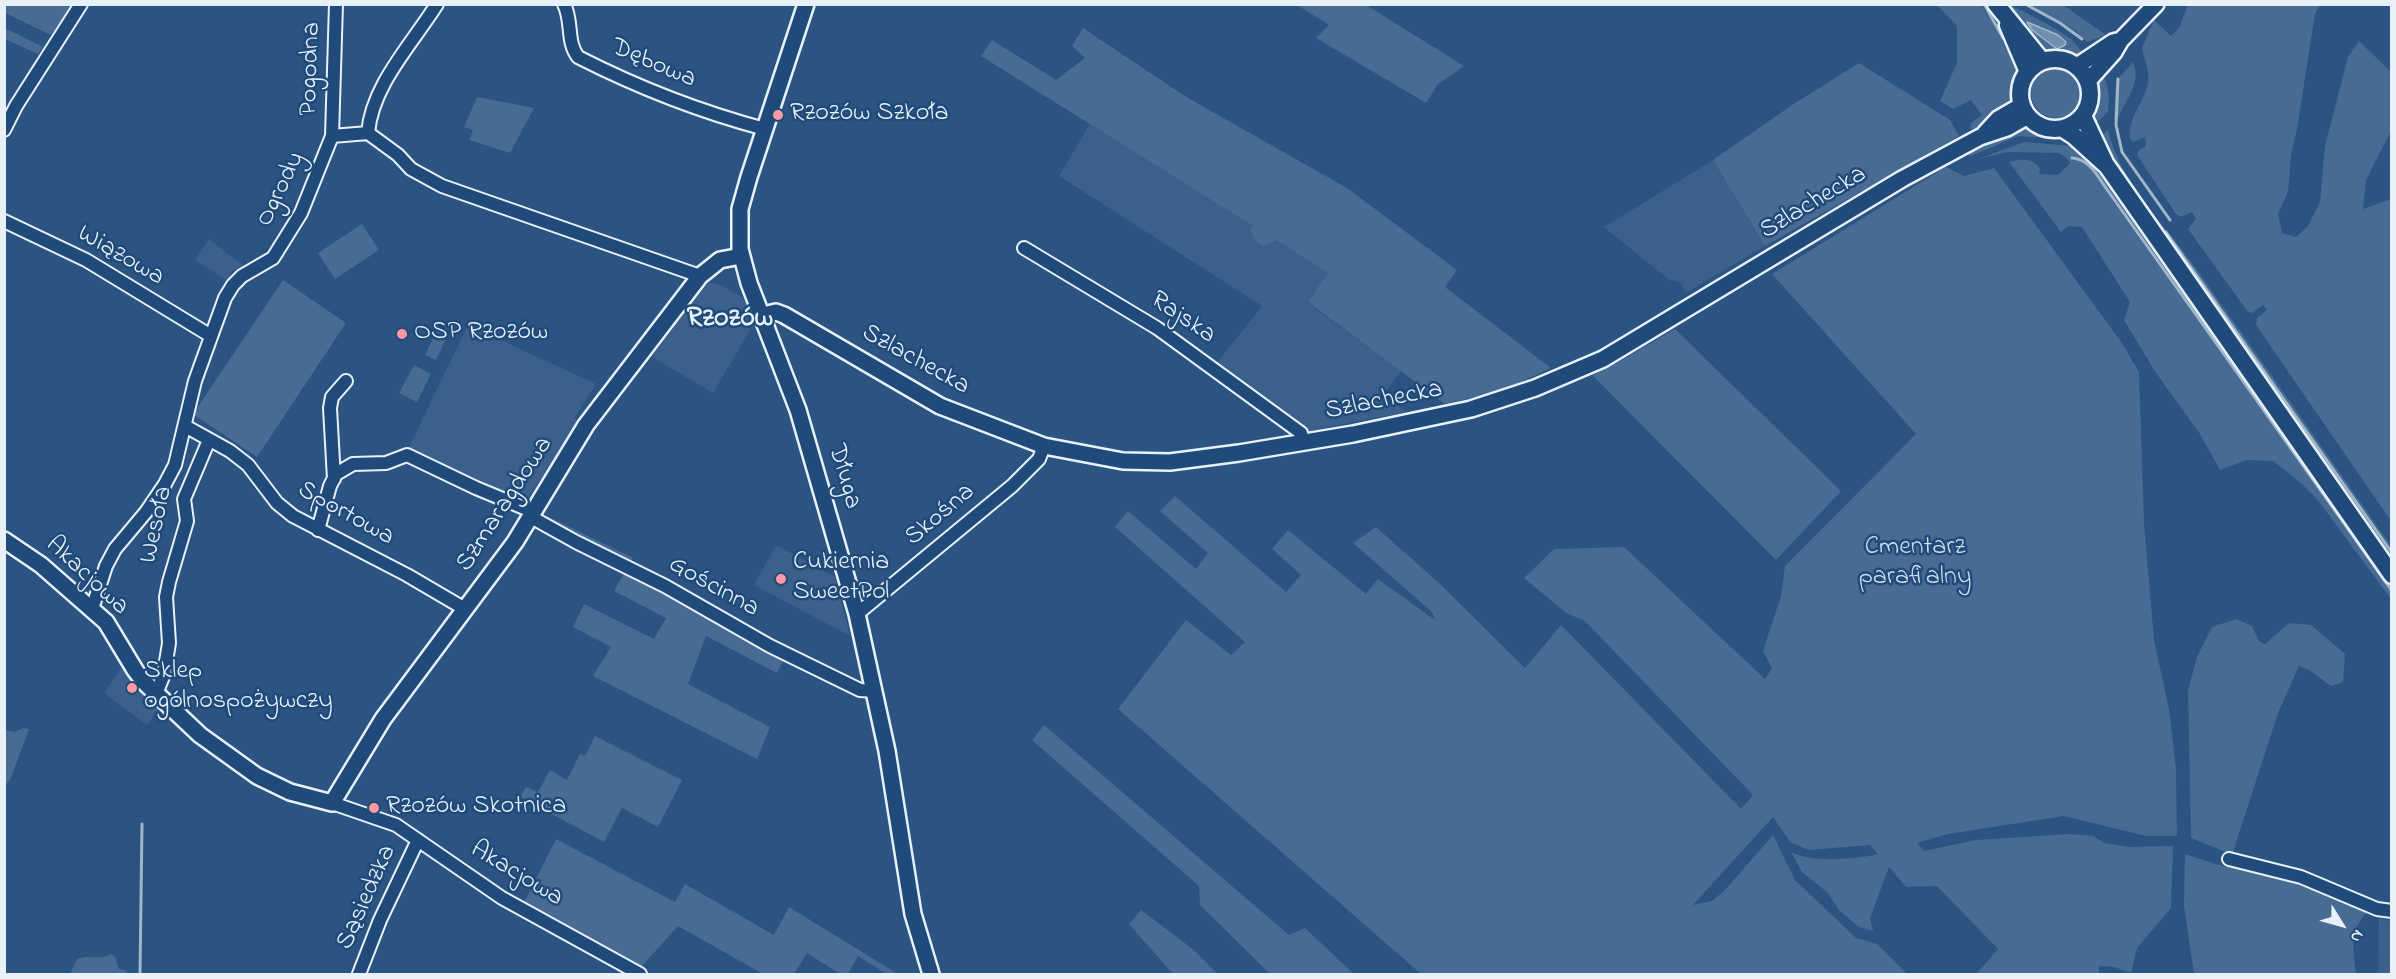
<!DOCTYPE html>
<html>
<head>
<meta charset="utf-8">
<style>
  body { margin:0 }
  #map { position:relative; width:2396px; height:979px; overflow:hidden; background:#2b5482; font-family:"Indie Flower",sans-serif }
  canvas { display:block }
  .frame { position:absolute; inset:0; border:6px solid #e8f1f8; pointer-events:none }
  .north { position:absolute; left:2312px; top:895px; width:60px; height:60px; -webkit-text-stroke:4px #1f4a7a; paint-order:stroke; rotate:127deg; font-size:16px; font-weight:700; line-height:24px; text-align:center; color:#e8f1f8 }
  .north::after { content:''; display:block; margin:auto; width:21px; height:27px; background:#e8f1f8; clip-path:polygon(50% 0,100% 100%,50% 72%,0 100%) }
</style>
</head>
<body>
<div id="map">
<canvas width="2396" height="979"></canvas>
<div class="frame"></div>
<div class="north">N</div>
</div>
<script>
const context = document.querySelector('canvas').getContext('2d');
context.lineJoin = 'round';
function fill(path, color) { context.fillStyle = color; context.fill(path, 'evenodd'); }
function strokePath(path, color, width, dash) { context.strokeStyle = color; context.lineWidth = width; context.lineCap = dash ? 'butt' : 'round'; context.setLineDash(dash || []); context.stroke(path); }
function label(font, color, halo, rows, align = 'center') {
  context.font = font + ' "Indie Flower",sans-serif'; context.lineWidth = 5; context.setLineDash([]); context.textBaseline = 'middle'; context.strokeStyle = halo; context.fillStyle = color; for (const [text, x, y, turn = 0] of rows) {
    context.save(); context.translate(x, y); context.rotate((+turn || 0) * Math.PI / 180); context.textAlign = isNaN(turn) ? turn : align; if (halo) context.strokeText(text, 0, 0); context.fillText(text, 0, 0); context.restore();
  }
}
const built = new Path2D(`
  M 1090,124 L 1329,273 L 1308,303 L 1401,371 L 1384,394 L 1407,412 L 1308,431 L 1216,364 L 1262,306 L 1059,176 Z
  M 1713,160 L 1765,246 L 1686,293 L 1680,282 L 1669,280 L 1604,227 Z
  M 209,239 L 243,265 L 231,272 L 228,281 L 195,260 Z
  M 709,283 L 714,283 L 723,286 L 742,297 L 756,320 L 713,393 L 652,357 L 701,291 Z
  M 468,325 L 596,384 L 575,417 L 577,421 L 570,430 L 571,434 L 526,501 L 477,482 L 408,449 Z
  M 776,545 L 835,577 L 850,636 L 754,585 Z
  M 122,667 L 159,708 L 147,725 L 104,693 Z
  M 2379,918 L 2391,921 L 2391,974 L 2378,974 Z`);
const green = new Path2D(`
  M 5,4 L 72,4 L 72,5 L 51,35 L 5,13 Z
  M 1297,5 L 1366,5 L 1464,66 L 1438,84 L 1426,103 L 1316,38 L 1329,25 Z
  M 1937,5 L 1981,5 L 1996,28 L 2018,70 L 2014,89 L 2007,105 L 1976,128 L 1970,129 L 1971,123 L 1982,115 L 1971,100 L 1953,109 L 1940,101 L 1957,63 L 1957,26 Z
  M 2007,5 C 2014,5 2059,30 2067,36 C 2074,41 2079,48 2084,55 L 2071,57 L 2042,49 Z
  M 2027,5 L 2063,5 L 2106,35 L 2087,42 C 2071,23 2048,17 2027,5 Z
  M 2188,5 L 2320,5 L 2315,14 L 2297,129 L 2291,155 L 2288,192 L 2278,214 L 2282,233 L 2296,237 L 2308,226 L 2320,202 L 2325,146 L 2348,57 L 2359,41 L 2391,72 L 2391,131 L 2366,180 L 2363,209 L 2391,199 L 2391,521 L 2256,325 L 2257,318 L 2267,310 L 2263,305 L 2252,313 L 2248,312 L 2188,229 L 2196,219 L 2192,212 L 2181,217 L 2176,214 L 2137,155 L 2138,151 L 2146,146 L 2145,137 L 2134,142 L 2130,139 C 2128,118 2140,108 2146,90 C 2152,75 2145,62 2142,48 L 2154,20 L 2171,36 L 2179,28 Z
  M 5,28 L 43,47 L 38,54 L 5,39 Z
  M 1083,28 L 1188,98 L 1347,188 L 1457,270 L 1445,287 L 1551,368 L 1504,390 L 1445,404 L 1308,302 L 1328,273 L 1276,240 L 1264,247 L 1257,242 L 1250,230 L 1253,226 L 981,56 L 992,40 L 1056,80 L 1085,58 L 1072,46 Z
  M 2133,62 C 2142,83 2125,101 2118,119 L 2114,119 L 2116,81 Z
  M 1859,63 L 1950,120 L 1959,136 L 1765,246 L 1713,160 L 1792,105 Z
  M2031 93a25 25 0 1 1 50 0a25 25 0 1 1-50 0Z
  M 2101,73 C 2110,83 2109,100 2108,112 L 2094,125 C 2090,116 2096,82 2101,73 Z
  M 477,97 L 534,108 L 510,153 L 469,140 L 473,130 L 464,127 Z
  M 2023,126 C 2036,126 2058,133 2070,140 L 2018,136 L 1971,156 L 1968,155 L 1971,149 Z
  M 2108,130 C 2121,184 2164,223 2195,267 C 2261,360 2326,453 2391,546 L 2391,559 L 2123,180 L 2100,137 Z
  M 2024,142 L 2073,146 L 2089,159 L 2130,211 L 2216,338 L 2385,576 L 2391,585 L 2391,599 L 2317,499 L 2301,483 L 2273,461 L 2246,460 L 2220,470 L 2200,434 L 2156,373 L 2124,320 L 2130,302 L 2082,227 L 2068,226 L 2061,232 L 2009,162 C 2021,159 2033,157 2040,169 L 2039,174 L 2058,175 L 2070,163 L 2068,159 L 2059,153 L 2008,152 L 1978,159 Z
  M 1946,167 L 1964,176 L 1994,168 L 2122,343 L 2139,372 L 2144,523 L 2154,640 L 2169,709 L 2176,769 L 2177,836 L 2146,836 L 2064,816 L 1948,834 L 1917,843 L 1924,851 L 1976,840 L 2070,834 L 2093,836 L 2104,843 L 2129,847 L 2173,846 L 2171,908 L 2137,948 L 2131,973 L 2114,967 L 2099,966 L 2099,974 L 1976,974 L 1998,949 L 1937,886 L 1906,887 L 1889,867 L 1870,918 L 1873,931 L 1859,927 L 1839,910 L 1827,892 L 1802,872 L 1791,852 C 1809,863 1859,859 1878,854 L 1870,845 L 1809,850 L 1790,842 L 1773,817 L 1693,905 L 1712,901 L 1724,891 L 1773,835 L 1795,880 L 1856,938 L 1877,944 L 1907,974 L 1421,974 L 1118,709 L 1186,620 L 1231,655 L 1245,642 L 1115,527 L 1128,511 L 1196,569 L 1208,553 L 1160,511 L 1175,496 L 1286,592 L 1301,575 L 1272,549 L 1288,530 L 1366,594 L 1378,579 L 1435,620 L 1432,612 L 1353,543 L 1376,527 L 1439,583 L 1525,668 L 1561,625 L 1741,809 L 1753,795 L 1585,621 L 1566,613 L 1524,578 L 1554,549 L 1624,547 L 1765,679 L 1772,668 L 1763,651 L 1781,596 L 1785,566 L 1916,434 L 1772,274 Z
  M 362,224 L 379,250 L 335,279 L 318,253 Z
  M 283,280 L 346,323 L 257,457 L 193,414 Z
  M 1675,329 L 1841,491 L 1776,560 L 1592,375 L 1622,360 Z
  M 437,330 L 448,335 L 436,360 L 425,355 Z
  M 414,365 L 431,374 L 417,402 L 399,393 Z
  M 547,516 L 633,558 L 630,564 L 544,520 Z
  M 626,570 L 785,657 L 777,673 L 706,636 L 688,684 L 770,727 L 757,759 L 593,676 L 611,647 L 573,627 L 584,604 L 654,639 L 666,618 L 614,591 Z
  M 2236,619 L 2252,626 L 2259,641 L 2265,644 L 2289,623 L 2311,625 L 2345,654 L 2343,682 L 2331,686 L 2309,670 L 2299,666 L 2278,713 L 2233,852 L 2226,852 L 2191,838 L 2188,690 L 2197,657 L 2212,627 Z
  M 1044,725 L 1289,935 L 1305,928 L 1354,974 L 1270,974 L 1200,905 L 1199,886 L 1032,740 Z
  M 23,728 L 29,729 L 10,780 L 5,785 L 5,730 L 15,732 Z
  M 595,736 L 682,780 L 658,827 L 622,808 L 604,842 L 520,797 L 526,787 L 538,792 L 550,770 L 567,780 L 580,754 L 585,756 Z
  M 556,839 L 675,902 L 685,884 L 774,935 L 789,907 L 898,974 L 887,974 L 858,956 L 848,974 L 840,974 L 807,953 L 794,974 L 763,974 L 678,926 L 641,967 L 524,903 Z
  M 2185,854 L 2215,864 L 2303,883 L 2369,911 C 2349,927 2353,951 2356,974 L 2194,974 L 2184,906 Z
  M 1141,910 L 1194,950 L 1218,974 L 1173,974 L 1129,924 Z
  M 111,954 L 115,957 L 119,969 L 125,970 L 129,974 L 70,974 L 77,959 C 89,954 99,961 111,954 Z`);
const water = new Path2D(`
  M 2027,22 L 2058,35 L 2066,42 L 2065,45 L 2057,49 L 2032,30 Z`);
const stream = new Path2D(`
  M 1984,4 L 2003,38
  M 2025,4 L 2060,23 L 2082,39
  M 2118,79 L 2116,125 L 2122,152 L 2170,220
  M 2072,158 C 2089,159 2097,175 2106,188 L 2392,591
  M 2166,232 L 2392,553
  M 140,974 L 142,824`);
const minor = new Path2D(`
  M 564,4 C 573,22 566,41 578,57 C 637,87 701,112 765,129
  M 4,130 L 16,106 L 81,4
  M 368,133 C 372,85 412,44 437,4
  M 332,136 L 336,4
  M 4,221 L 86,260 L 211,336
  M 1024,248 L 1157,328 L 1301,433 L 1303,442
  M 185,426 L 230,451 L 248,465 L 277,503 L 293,516 L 407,575 L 465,609
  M 334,479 L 330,408 L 332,397 L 346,381
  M 531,517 L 576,542 L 665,586 L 770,646 L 860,690 L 875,691
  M 318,530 L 330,486 L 336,474 L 353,464 L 386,463 L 407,455 L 476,488 L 534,512
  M 92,609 L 106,566 L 115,549 L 146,512 L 165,484 L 175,465 L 195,381 L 225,298 L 233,285 L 242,276 L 273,258 L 301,213 L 332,136 L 368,133 L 398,155 L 411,169 L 442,186 L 700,276
  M 857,614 L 1012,486 L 1039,459 L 1044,446
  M 156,694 L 164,674 L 169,643 L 166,597 L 169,582 L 187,521 L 184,499 L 209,440
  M 332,803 L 396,825 L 502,898 L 640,974
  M 2229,859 L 2301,877 L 2377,909 L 2392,911
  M 359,974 L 380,920 L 418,840`);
const tertiary = new Path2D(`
  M 806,4 L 749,177 L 740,209 L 740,249 L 749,283 L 798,410 L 857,614 L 887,751 L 913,914 L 931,974
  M 2077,66 L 2113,42 L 2121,40
  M 2088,81 L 2114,52 L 2121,40 L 2156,4
  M 1985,133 L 1998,119 L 2022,105
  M 763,315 L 776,312 L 784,315 L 940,406 L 1044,446 L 1123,461 L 1170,462 L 1239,453 L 1353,434 L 1471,409 L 1535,388 L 1603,359 L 1902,179 L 1980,137 L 2007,128 L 2028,116
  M 4,540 L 41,565 L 106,622 L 135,670 L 144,682 L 200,735 L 257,776 L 290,792 L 332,803 L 383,719 L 515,542 L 586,425 L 700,276 L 720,260 L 741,256`);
const secondary = new Path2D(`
  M 1996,4 L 2042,61
  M 2008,25 L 2028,72
  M2020 94a35 35 0 1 1 70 0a35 35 0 1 1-70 0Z
  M 2083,116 L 2105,163
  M 2063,129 L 2074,136 L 2107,166 L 2392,575`);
const markers = [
  [778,115,6,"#ff9aa2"],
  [402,334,6,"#ff9aa2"],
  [781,579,6,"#ff9aa2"],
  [132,688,6,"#ff9aa2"],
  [374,808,6,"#ff9aa2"]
];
const streetNames = [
  ["Dębowa",653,65,23],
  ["Pogodna",312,69,-88],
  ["Ogrody",282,190,-64],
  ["Szlachecka",1814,204,-31],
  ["Wiązowa",120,257,30],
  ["Rajska",1182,319,34],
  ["Szlachecka",915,361,29],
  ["Szlachecka",1384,402,-11],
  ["Długa",843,477,74],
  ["Szmaragdowa",506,505,-57],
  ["Sportowa",345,515,29],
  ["Skośna",941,516,-40],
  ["Wesoła",158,525,-78],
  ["Akacjowa",86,577,43],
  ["Gościnna",713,588,29],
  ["Akacjowa",516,875,31],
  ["Sąsiedzka",368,898,-66]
];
const poiNames = [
  ["Rzozów Szkoła",790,115],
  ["OSP Rzozów",414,334],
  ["Cukiernia",793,564],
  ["SweetPol",793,594],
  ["Sklep",144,673],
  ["ogólnospożywczy",144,703],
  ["Rzozów Skotnica",386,808]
];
const parkNames = [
  ["Cmentarz",1915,549],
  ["parafialny",1915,579]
];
const quarterNames = [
  ["Rzozów",730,320]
];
fill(built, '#3a608b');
fill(green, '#476b93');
fill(water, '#708ead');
strokePath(water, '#a0b6cb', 1.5);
strokePath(stream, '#a0b6cb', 3);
strokePath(minor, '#e8f1f8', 16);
strokePath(tertiary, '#e8f1f8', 20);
strokePath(secondary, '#e8f1f8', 21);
strokePath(minor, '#1f4a7a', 12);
strokePath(tertiary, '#1f4a7a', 15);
strokePath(secondary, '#1f4a7a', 16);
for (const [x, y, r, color] of markers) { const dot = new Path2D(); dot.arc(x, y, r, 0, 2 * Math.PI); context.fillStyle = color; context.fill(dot); strokePath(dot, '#1f4a7a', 2); }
label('26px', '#e8f1f8', '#1f4a7a', streetNames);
label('26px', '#e8f1f8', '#1f4a7a', poiNames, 'left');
label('26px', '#d0dde9', '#1f4a7a', parkNames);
label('bold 28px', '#e8f1f8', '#1f4a7a', quarterNames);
</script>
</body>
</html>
